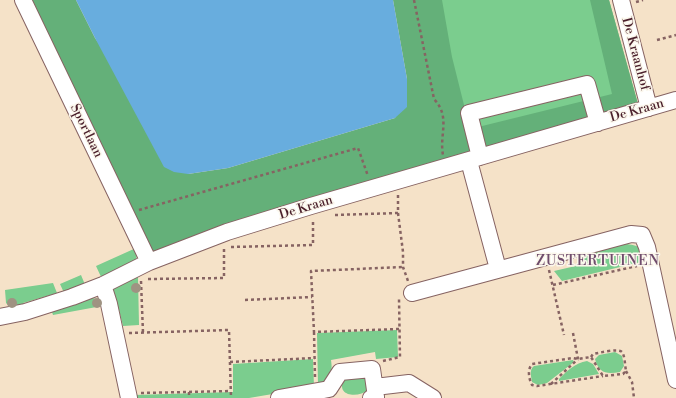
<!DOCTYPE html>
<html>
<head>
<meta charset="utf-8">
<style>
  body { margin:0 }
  canvas { display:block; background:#f5e2c8 }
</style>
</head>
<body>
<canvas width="676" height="398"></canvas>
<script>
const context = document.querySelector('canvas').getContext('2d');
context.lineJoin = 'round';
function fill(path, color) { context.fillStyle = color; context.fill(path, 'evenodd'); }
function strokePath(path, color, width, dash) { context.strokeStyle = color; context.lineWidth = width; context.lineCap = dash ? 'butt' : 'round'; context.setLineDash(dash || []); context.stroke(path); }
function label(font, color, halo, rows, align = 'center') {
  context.font = font + ' "Libre Bodoni",serif'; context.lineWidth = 3; context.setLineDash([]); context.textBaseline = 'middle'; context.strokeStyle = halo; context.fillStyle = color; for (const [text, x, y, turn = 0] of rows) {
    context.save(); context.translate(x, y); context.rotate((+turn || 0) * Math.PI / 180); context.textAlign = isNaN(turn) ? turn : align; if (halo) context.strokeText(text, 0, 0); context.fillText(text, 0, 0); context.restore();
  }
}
const green = new Path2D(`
  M 410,0 L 609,0 L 638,104 L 451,151 Z
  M 627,244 C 641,246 643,248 645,261 L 562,281 L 554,271 L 580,265 L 578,255 Z
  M 136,248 L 137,255 L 136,260 L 102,279 L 96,266 Z
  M 81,275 L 86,287 L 65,295 L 60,284 Z
  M 138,277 L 139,325 L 123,326 L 119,310 L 114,308 L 112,291 L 115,288 Z
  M 53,283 L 57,293 L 23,303 L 24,307 L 11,308 L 6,303 L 5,290 Z
  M 90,298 C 97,298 100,300 102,306 L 53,315 L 52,312 Z
  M 397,330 L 398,357 L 376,359 L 375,352 L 331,360 C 333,374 331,379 318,386 L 317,333 Z
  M 615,352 L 622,356 L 624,366 L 620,372 C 607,374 599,374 595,359 L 599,355 Z
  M 313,359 L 314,387 L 249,398 L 135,398 L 134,395 L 233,392 L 233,364 Z
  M 573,360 L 574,362 L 547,383 L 538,385 L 532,382 C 531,376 529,370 534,366 Z
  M 587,361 L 593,364 L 599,374 L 559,381 L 559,379 C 567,371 575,363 587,361 Z
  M 365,376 L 368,390 C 359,398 335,397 344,379 Z`);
const forest = new Path2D(`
  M 32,0 L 76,0 L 95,38 L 188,174 L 228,168 L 395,118 L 407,79 L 393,0 L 442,0 L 452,57 L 470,129 L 612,94 L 590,0 L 609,0 L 638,104 L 154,252 L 149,249 Z`);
const water = new Path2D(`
  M 76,0 L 393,0 L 407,79 L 407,107 L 395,118 L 228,168 L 188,174 L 174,172 L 164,167 L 95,38 Z`);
const path = new Path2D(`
  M 414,0 L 434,99 C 451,117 439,135 443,155
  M 636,2 L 643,0
  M 657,40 L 676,35
  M 398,195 L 398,213 L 403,252 L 403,267 L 408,281
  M 139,210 L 358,148 L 368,176
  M 335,215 L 398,213
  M 231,247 L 313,245 L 313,220
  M 549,270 L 564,335
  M 148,279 L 224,278 L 224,249
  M 141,281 L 143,333
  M 553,285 L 637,266
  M 245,300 L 312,297
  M 399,329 L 314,332 L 311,271 L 403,267
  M 314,332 L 315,377
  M 129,333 L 229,330 L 231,398
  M 573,333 L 578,359
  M 591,357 L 593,354 C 599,353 618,348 622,352 C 625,356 625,366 626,371 L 623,374 L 603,376 L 591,357 L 578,359 L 573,358 L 532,364 C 527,370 529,379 532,385 L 537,386 L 603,376
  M 383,361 L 400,357 L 399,299
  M 230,362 L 315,358
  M 626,371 L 632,382 L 634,398
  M 551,384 L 578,359
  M 189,392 L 189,398
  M 141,393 L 231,391`);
const minor = new Path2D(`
  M 23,0 L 149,262
  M 621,0 L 649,108
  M 480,157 L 469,113 L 587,84 L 598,123
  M 469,161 L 498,269
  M 103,285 L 109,304 L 129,398
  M 412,293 L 631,234 L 642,235 L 647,247 L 676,380
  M 0,317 L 25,312 L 72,297 L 103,285 L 149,262 L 227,232 L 311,206 L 676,100
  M 375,387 L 409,383 L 433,398
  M 279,398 L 329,389 L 340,372 L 372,369 L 376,397 L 371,398`);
const trees = [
  [136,288],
  [12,303],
  [97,303]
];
const streetNames = [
  ["De Kraanhof",635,54,75],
  ["De Kraan",637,111,-16],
  ["Sportlaan",86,131,64],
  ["De Kraan",306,208,-17]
];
const neighbourhoodNames = [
  ["ZUSTERTUINEN",598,262]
];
fill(green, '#7bcd8e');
fill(forest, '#64b079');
fill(water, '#68adde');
strokePath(minor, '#866362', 18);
strokePath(path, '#866362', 2.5, [3, 3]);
strokePath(minor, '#fff', 16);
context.fillStyle = '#9f9382';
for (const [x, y] of trees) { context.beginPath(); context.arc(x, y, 5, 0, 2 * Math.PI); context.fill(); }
label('13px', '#4a1f2b', '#fbf7ec', streetNames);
context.letterSpacing = '1px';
label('14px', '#6f4c6c', '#fbf7ec', neighbourhoodNames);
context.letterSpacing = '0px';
</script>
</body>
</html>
